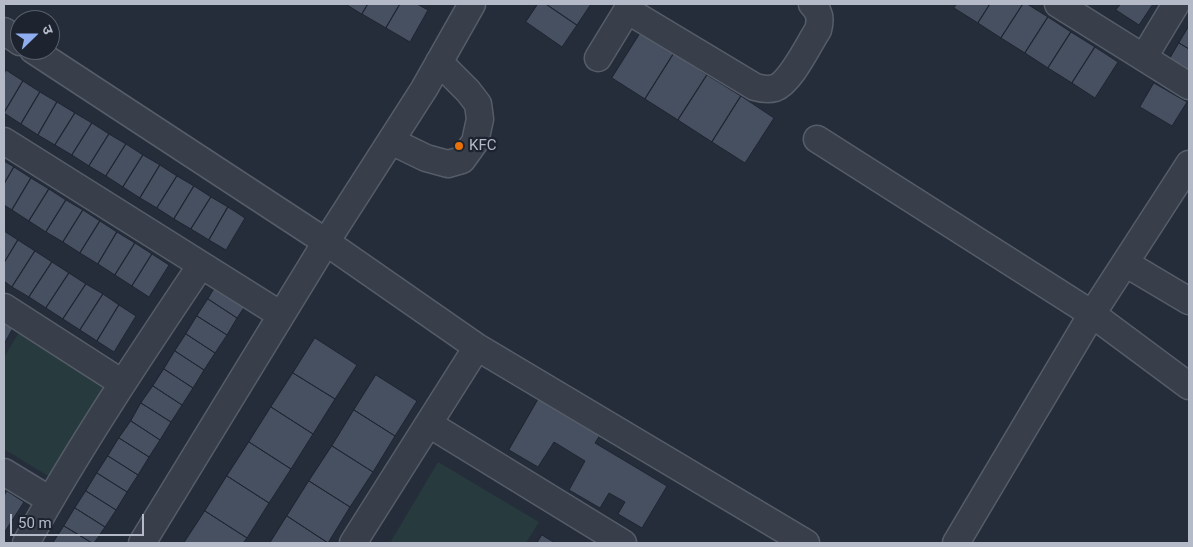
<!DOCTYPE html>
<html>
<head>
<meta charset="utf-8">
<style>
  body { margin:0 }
  #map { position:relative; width:1193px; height:547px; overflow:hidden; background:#252d3b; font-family:Roboto,"Noto Sans Devanagari",sans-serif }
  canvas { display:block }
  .frame { position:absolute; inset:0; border:5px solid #b4bac7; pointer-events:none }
  .north { position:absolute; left:10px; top:10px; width:50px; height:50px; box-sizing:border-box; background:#1d2430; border:1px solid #59606c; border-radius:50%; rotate:68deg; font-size:14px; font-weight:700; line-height:20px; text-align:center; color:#b4bac7 }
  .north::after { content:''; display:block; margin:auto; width:18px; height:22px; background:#8eaef1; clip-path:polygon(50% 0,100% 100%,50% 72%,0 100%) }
  .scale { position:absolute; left:10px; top:514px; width:134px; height:22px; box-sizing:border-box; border:2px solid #b4bac7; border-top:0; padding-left:6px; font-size:15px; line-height:18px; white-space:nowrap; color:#b4bac7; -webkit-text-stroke:4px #1d2430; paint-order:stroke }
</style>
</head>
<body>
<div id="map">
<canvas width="1193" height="547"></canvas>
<div class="frame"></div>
<div class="north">उ</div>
<div class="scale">50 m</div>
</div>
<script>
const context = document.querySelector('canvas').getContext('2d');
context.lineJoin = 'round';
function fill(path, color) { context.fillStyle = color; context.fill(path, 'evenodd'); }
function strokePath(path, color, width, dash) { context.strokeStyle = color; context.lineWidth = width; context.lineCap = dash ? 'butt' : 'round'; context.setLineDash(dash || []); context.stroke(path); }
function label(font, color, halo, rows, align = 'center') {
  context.font = font + ' Roboto,sans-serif'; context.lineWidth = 4.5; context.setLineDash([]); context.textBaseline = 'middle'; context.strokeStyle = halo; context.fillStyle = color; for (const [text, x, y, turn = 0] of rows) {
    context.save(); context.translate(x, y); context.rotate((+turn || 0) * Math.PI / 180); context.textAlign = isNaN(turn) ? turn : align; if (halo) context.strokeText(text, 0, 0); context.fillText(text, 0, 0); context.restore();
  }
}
const green = new Path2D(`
  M 23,326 L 117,384 L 58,482 L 4,449 L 4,357 Z
  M 438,462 L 539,522 L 526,543 L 390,543 Z`);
const building = new Path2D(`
  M 346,4 L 368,4 L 362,14 Z
  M 368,4 L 400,4 L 386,28 L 362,14 Z
  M 400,4 L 417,4 L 428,10 L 410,42 L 386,28 Z
  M 538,4 L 546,4 L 577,25 L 562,47 L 526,22 Z
  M 546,4 L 591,4 L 577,25 Z
  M 957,4 L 990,4 L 978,23 L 954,8 Z
  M 990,4 L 1023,4 L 1001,38 L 978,23 Z
  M 1023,4 L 1027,4 L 1048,17 L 1025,53 L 1001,38 Z
  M 1121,4 L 1153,4 L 1139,25 L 1116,10 Z
  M 1048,17 L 1071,32 L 1048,68 L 1025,53 Z
  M 1189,26 L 1189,49 L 1179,43 Z
  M 641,32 L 674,53 L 645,99 L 612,78 Z
  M 1071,32 L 1095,47 L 1072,83 L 1048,68 Z
  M 1179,43 L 1189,49 L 1189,82 L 1165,67 Z
  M 1095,47 L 1118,62 L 1095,98 L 1072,83 Z
  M 674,53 L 707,75 L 678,120 L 645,99 Z
  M 6,70 L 23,81 L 4,113 L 4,75 Z
  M 707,75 L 741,96 L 712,142 L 678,120 Z
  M 23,81 L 40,92 L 21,124 L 4,113 Z
  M 1154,83 L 1187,102 L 1172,126 L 1140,107 Z
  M 40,92 L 57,102 L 38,135 L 21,124 Z
  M 741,96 L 774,118 L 745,163 L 712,142 Z
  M 57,102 L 75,113 L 55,145 L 38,135 Z
  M 75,113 L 92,123 L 72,155 L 55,145 Z
  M 92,123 L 109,134 L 89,166 L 72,155 Z
  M 109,134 L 126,144 L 106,176 L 89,166 Z
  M 126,144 L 143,155 L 123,187 L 106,176 Z
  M 143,155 L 160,165 L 140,198 L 123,187 Z
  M 4,161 L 14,167 L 4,184 Z
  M 160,165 L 177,176 L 157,208 L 140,198 Z
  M 14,167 L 31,178 L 12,210 L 4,205 L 4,184 Z
  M 177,176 L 194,186 L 174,219 L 157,208 Z
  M 31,178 L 49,189 L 29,221 L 12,210 Z
  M 194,186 L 211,197 L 191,229 L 174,219 Z
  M 49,189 L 66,200 L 46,232 L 29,221 Z
  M 211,197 L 228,207 L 209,240 L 191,229 Z
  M 66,200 L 83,210 L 63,242 L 46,232 Z
  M 228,207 L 245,218 L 226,250 L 209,240 Z
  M 83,210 L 100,221 L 80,253 L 63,242 Z
  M 100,221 L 117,232 L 98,264 L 80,253 Z
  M 4,231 L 18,240 L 4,263 Z
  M 117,232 L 135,243 L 115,275 L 98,264 Z
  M 18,240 L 35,251 L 12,287 L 4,281 L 4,263 Z
  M 135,243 L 152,254 L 132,286 L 115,275 Z
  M 35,251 L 52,262 L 29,297 L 12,287 Z
  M 152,254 L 169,265 L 149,297 L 132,286 Z
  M 52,262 L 69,273 L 46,308 L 29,297 Z
  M 69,273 L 86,284 L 63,319 L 46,308 Z
  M 219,281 L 249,300 L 237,318 L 208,299 Z
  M 86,284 L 103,294 L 80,330 L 63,319 Z
  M 103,294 L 119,305 L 97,341 L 80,330 Z
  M 208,299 L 237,318 L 227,335 L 197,316 Z
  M 119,305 L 136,316 L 114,352 L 97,341 Z
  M 197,316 L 227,335 L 215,353 L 186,334 Z
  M 4,322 L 13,328 L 4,344 Z
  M 186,334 L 215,353 L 204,370 L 175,351 Z
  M 315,338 L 357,365 L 335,399 L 293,373 Z
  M 175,351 L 204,370 L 193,388 L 164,369 Z
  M 164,369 L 193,388 L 182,405 L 153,386 Z
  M 293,373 L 335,399 L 313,434 L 271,407 Z
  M 376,375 L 417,401 L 395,436 L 354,410 Z
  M 153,386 L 182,405 L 171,422 L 141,403 Z
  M 539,398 L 600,435 L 595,443 L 667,486 L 642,528 L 618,514 L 625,502 L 609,493 L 600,508 L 569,490 L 585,461 L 554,442 L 538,467 L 509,450 Z
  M 141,403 L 171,422 L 160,440 L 131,421 Z
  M 271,407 L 313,434 L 291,469 L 249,442 Z
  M 354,410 L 395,436 L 373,472 L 332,446 Z
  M 131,421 L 160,440 L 149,457 L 119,438 Z
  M 119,438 L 149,457 L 138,475 L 108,456 Z
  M 249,442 L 291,469 L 269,503 L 227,476 Z
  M 332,446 L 373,472 L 350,507 L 309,481 Z
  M 108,456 L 138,475 L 127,492 L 97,473 Z
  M 97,473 L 127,492 L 116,510 L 86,491 Z
  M 227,476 L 269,503 L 247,538 L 205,511 Z
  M 309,481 L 350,507 L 328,543 L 287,516 Z
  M 7,491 L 24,502 L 4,533 L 4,496 Z
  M 86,491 L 116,510 L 105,527 L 75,508 Z
  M 75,508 L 105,527 L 94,543 L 92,543 L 64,526 Z
  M 205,511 L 247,538 L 243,543 L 184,543 Z
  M 287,516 L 328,543 L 270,543 Z
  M 64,526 L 92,543 L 53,543 Z
  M 542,535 L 555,543 L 537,543 Z`);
const minor = new Path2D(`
  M 1058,4 L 1189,86
  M 627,10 L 755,87 C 762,89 768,90 775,88 C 791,82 808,45 818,30 C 821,19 820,12 812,4
  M 4,31 L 20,42
  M 33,50 L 326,242 L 477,347 L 806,543
  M 1144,57 L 1176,4
  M 598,58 L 631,4
  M 817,139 L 1092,314 L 1189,386
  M 4,141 L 281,315
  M 391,141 L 426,158 L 448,164 L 462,160 L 475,142 L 480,119 L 478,104 L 468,91 L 439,62
  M 1125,263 L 1189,301
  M 4,307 L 122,383
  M 429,424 L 623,543
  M 4,472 L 50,500
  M 26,543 C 79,447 140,356 201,265
  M 142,543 L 326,242 L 424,89 L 472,4
  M 353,543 L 477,347
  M 956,543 L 1092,314 L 1189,164`);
const markers = [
  [459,146,5,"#e8710a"]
];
const poiNames = [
  ["KFC",469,146]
];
fill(green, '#273a3d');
fill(building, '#465060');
strokePath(building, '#1f2632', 1);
strokePath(minor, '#565d69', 29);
strokePath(minor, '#383f4b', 26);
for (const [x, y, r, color] of markers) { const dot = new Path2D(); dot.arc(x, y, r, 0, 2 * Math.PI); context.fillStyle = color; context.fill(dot); strokePath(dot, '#1d2430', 2); }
label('15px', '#b4bac7', '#1d2430', poiNames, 'left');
</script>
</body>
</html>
